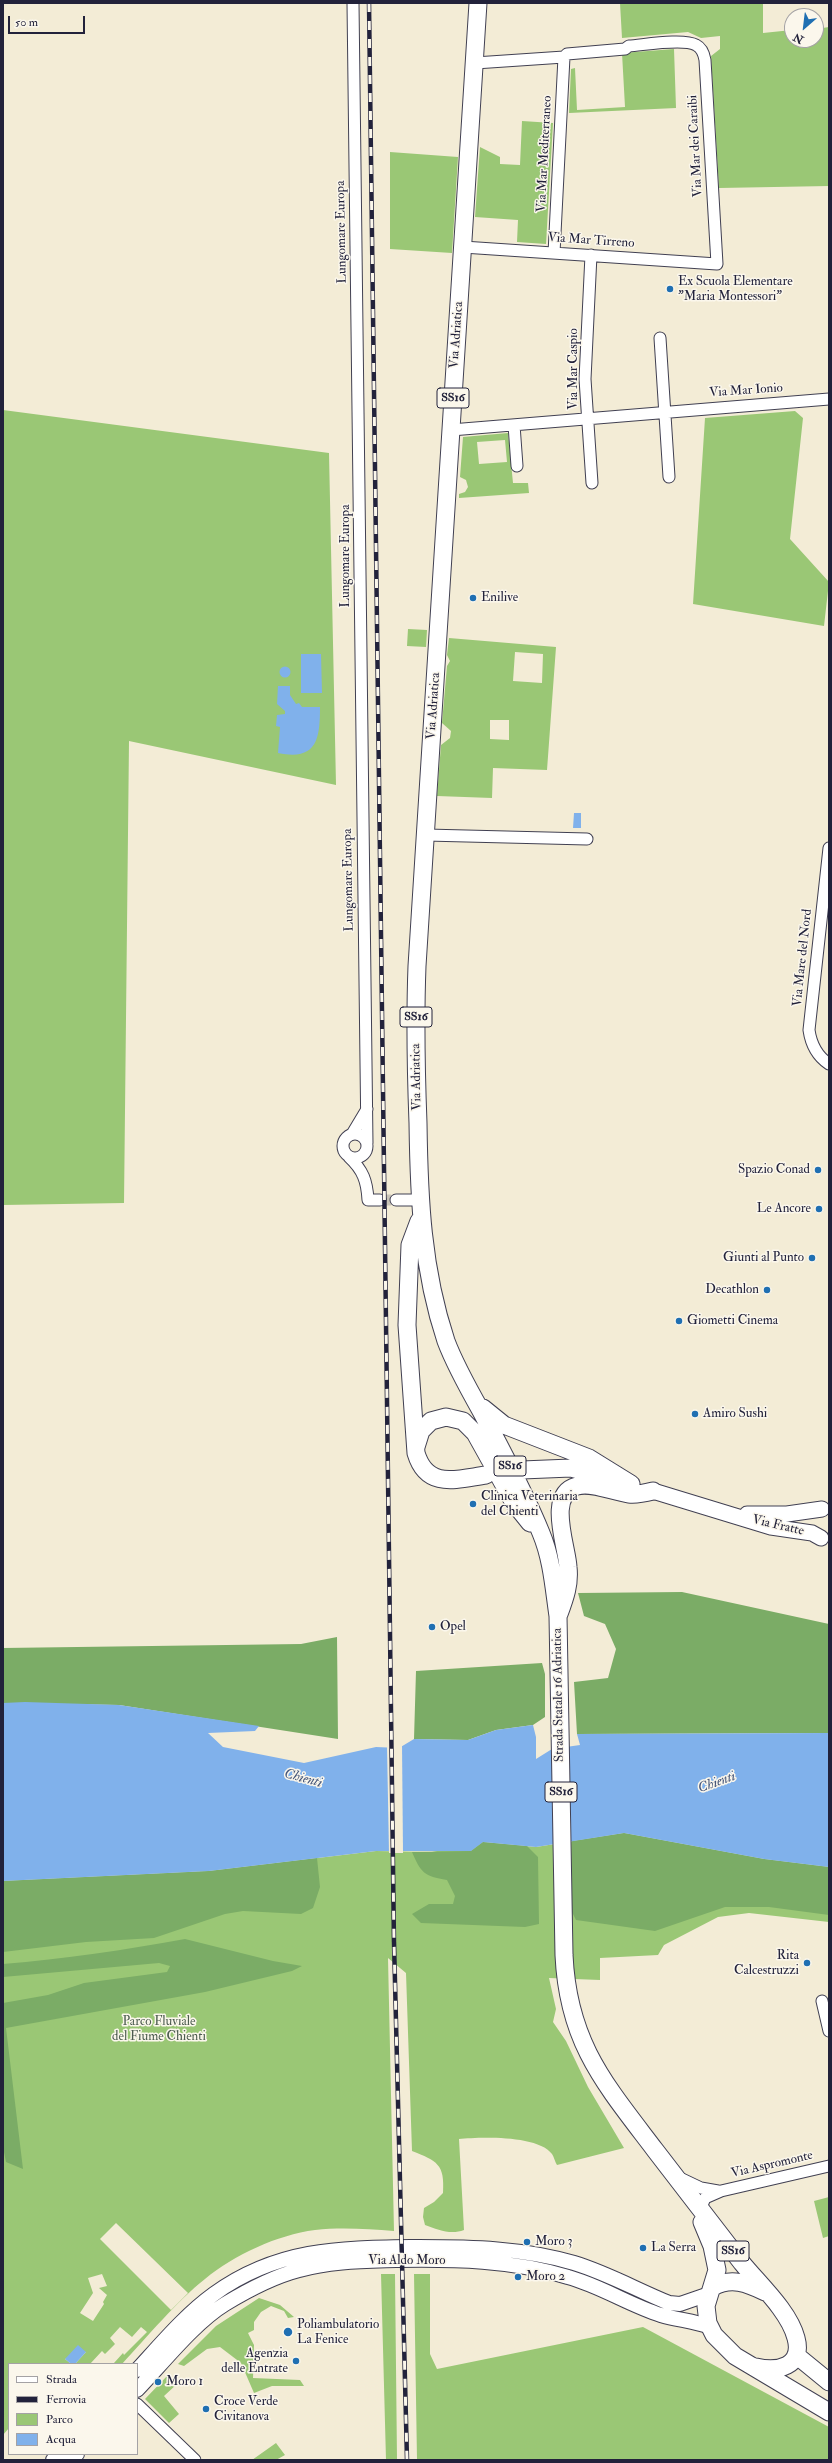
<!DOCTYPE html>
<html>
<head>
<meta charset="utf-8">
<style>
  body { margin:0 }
  #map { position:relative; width:832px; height:2463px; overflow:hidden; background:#f3ecd6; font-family:"IM FELL Double Pica",serif }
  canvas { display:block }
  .frame { position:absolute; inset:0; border:4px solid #22223b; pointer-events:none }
  .legend { position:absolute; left:8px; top:2363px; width:130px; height:92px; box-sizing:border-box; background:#fbf7ec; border:1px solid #a4a2a5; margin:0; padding:5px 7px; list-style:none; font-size:12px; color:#22223b }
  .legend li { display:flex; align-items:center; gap:8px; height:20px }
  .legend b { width:20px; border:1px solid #a4a2a5 }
  .north { position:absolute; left:784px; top:8px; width:40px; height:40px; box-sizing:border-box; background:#fbf7ec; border:1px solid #a4a2a5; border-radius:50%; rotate:208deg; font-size:11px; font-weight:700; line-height:16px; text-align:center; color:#22223b }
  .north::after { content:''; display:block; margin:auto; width:14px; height:18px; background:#1f6fb2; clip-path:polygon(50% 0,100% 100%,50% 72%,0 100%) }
  .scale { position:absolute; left:8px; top:16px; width:77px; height:18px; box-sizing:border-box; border:2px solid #22223b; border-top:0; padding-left:5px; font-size:12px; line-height:14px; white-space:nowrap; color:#22223b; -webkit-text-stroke:3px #fbf7ec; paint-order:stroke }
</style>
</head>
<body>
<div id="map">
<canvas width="832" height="2463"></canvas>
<div class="frame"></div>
<ul class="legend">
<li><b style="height:5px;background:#fff"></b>Strada</li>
<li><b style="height:5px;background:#22223b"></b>Ferrovia</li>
<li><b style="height:11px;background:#9ac775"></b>Parco</li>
<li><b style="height:11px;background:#80b1eb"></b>Acqua</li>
</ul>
<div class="north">N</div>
<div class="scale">50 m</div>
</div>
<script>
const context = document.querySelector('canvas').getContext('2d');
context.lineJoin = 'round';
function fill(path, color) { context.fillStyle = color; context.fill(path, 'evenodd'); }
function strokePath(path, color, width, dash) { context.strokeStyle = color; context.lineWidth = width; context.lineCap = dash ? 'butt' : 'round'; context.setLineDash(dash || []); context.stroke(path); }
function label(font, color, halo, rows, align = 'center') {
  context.font = font + ' "IM FELL Double Pica",serif'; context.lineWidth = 3; context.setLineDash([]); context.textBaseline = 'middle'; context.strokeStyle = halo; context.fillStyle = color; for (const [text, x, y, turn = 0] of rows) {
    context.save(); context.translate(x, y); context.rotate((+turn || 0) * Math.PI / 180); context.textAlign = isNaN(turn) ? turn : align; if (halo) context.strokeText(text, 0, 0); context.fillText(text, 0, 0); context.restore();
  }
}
const green = new Path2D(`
  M 620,3 L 763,3 L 763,33 L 792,30 L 792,40 L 816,40 L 816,29 L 829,27 L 829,186 L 719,188 L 711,56 L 720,49 L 720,36 L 701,38 L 688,32 L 622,38 Z
  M 674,49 L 676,108 L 569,113 L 571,69 L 575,68 L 577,110 L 625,107 L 622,53 Z
  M 522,121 L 553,123 L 546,244 L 517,242 L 518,220 L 475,217 L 480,147 L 500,157 L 500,164 L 520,165 Z
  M 390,152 L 458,157 L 452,253 L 390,249 Z
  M 3,410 L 329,453 L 336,785 L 129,741 L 124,1203 L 3,1205 Z
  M 795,411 L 803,418 L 790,539 L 829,582 L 824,626 L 693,604 L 705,418 Z
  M 508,433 L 513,483 L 528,483 L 529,493 L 459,498 L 459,494 L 465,492 L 468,487 L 466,480 L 460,477 L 463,437 ZM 505,440 L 507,462 L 479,464 L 477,442 Z
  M 408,629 L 427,630 L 426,647 L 407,646 Z
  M 449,638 L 556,647 L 547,770 L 493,768 L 492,798 L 437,796 L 441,745 L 450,738 L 451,731 L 442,723 L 447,666 L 450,661 L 447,655 ZM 515,652 L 543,654 L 542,683 L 513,681 ZM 490,720 L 509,720 L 509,740 L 490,739 Z
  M 624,1833 L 764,1859 L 829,1867 L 829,1922 L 749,1913 L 718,1917 L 664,1945 L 658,1955 L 600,1958 L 600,1980 L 549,1978 L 556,2009 L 553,2022 L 566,2041 L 588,2087 L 624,2148 L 557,2165 C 555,2162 554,2157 552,2154 C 538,2135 480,2137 459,2139 L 464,2230 C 451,2235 438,2230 425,2225 L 423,2217 L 424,2208 L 434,2202 L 443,2193 C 445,2164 437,2161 412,2151 L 406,1973 L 388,1958 L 394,2231 C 368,2229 341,2227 315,2230 C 277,2235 234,2255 205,2279 C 177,2301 147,2337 122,2364 L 110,2364 L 114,2363 L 123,2353 L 124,2355 L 147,2332 L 141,2327 L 132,2337 L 120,2327 L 110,2338 L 115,2344 L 105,2354 L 102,2351 L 90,2364 L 75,2364 L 86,2352 L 65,2359 L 71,2364 L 9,2364 L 9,2428 L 3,2435 L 3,1881 L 209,1871 L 376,1851 L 432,1852 L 483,1842 L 536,1847 ZM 116,2223 L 188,2293 L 171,2310 L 100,2239 ZM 102,2274 L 107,2286 L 99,2288 L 107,2295 L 103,2302 L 104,2304 L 93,2321 L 80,2313 L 93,2293 L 88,2278 Z
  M 829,2197 L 829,2236 L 823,2238 L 814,2201 Z
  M 381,2274 L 395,2274 L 397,2460 L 386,2460 Z
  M 414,2274 L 430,2274 L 430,2354 L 437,2369 L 643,2327 L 829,2427 L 829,2460 L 417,2460 Z
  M 259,2298 L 280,2305 L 294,2317 L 288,2318 L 284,2311 L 271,2306 L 261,2312 L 254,2322 L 254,2330 L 248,2333 L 254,2345 L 253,2378 L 300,2380 L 304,2386 L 272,2386 L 254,2393 L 241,2363 L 220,2347 L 207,2349 L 184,2366 L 178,2364 L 216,2326 Z
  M 168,2375 L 174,2379 L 177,2384 L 164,2396 L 179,2414 L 169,2423 L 145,2399 Z
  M 276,2443 L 285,2455 L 276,2460 L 252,2460 Z`);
const forest = new Path2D(`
  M 682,1592 L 829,1624 L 829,1733 L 577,1734 L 574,1682 L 608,1678 L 616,1649 L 605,1624 L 584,1616 L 578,1593 Z
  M 337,1637 L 338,1739 L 119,1705 L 3,1703 L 3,1648 L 301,1644 Z
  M 542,1663 L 545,1674 L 545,1717 L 533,1725 L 496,1730 L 468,1740 L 414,1739 L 416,1671 Z
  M 624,1833 L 764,1859 L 829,1867 L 829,1915 L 769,1907 L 725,1907 L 655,1931 L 576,1920 L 572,1912 L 572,1841 Z
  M 483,1842 L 527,1846 L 538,1857 L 539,1924 L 525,1927 L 421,1923 L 412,1914 L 429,1904 L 453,1904 L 455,1896 L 447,1880 C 424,1876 421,1873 412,1852 L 471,1851 Z
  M 317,1858 L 320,1887 L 313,1908 L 301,1914 L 243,1911 L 225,1914 L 154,1938 L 86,1942 L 3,1952 L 3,1881 L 209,1871 Z
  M 185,1939 L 273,1961 L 302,1966 L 292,1971 L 205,1992 L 6,2028 L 23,2169 L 6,2162 L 3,2147 L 3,2003 L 48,1995 L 84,1983 L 167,1972 L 170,1966 L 159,1963 L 3,1977 L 3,1964 C 64,1959 125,1950 185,1939 Z`);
const water = new Path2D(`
  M 301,654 L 321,654 L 322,693 L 301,693 Z
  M279.5 672a5.5 5.5 0 1 1 11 0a5.5 5.5 0 1 1-11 0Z
  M 278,686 L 290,686 L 290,695 L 296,704 L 299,703 L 302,707 L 320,707 C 320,739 317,761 278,753 L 280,727 L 276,726 L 277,715 L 285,714 L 285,711 L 277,704 Z
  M 574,813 L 581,813 L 581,828 L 573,828 Z
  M 25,1702 L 119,1705 L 259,1726 L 255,1731 L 208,1733 L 223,1747 L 304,1763 L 376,1747 L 399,1748 L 414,1739 L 468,1740 L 496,1730 L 533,1725 L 536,1737 L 536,1759 L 552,1749 L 580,1745 L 577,1734 L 829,1733 L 829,1867 L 764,1859 L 624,1833 L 536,1847 L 483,1842 L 471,1851 L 376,1851 L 209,1871 L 3,1881 L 3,1703 Z
  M 78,2345 L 86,2352 L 75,2364 L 71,2364 L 65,2359 Z`);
const pier = new Path2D(`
  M 402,1744 L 403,1853 L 389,1853 L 387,1746 Z`);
const minorTunnel = new Path2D(`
  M 380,1200 L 396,1200`);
const minor = new Path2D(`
  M 353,3 L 367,1143
  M 475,63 L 564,57 L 554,253
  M 463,247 L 717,264 L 705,60 C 704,54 702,48 696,45 C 683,38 644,45 629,46 L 625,49 L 567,54 L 564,57
  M 591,255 L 585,379 L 592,483
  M 660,338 L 669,477
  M 514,425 L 517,466
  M 451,430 L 829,399
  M 426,835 L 587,839
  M 829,848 L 809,1030 C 811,1044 817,1056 829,1064
  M343 1146a12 12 0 1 1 24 0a12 12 0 1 1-24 0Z
  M 352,1134 L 367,1109
  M 349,1157 C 363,1170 367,1181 368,1200 L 380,1200
  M 396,1200 L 419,1200
  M 822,2001 L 829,2031
  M 680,2178 L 701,2188 L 718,2191
  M 700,2210 L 705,2198 L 721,2191 L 829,2166
  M 137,2404 L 195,2460`);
const tertiary = new Path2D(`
  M 137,2370 C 161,2344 185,2315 214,2294 C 279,2247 343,2248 419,2247 C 472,2247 523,2248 574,2263 C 607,2273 637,2290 669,2303 L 680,2304 L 709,2294
  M 137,2390 C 162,2364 194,2323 225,2304 C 248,2290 272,2277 299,2270 C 330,2261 364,2261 396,2260 C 454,2259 512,2260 568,2277 C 601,2286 629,2305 661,2315 C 678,2320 694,2321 710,2327
  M 53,2460 L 61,2460
  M 71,2460 L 77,2454`);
const secondary = new Path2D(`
  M 653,1491 L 771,1527 L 812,1533 L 821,1538
  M 747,1514 L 787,1514 L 822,1509`);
const primary = new Path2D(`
  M 478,3 L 417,966 C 415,1019 416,1071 418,1123 C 419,1198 422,1269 446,1341 C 455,1365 468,1388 481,1411 C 502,1451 524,1491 541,1533 C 552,1559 554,1589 558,1616 L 564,1955 C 568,2043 605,2084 655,2150 C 684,2188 713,2225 742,2263 C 759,2284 789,2311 796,2338 C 804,2367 777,2372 756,2367
  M 419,1221 L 410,1245 L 407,1325 L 416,1453 C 427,1490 457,1479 486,1475
  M 483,1408 L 504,1425 L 589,1458 L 631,1484
  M 416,1447 L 421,1431 L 431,1421 L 446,1417 L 463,1421 L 475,1433 L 514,1503 L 530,1523
  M 522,1470 L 571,1468 L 616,1480
  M 559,1614 C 565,1598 570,1584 568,1567 C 567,1546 546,1494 577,1486 C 593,1482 613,1492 629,1494 C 637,1495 645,1493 653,1491
  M 702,2222 L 712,2246 L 717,2270 L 706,2306 L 708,2323 L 714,2335 L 735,2356 L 829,2412
  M 713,2287 C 731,2277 747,2283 765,2292
  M 796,2355 L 829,2382`);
const rail = new Path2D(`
  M 369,3 L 394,1942 L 407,2460`);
const markers = [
  [670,289,4,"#1f6fb2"],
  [473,598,4,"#1f6fb2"],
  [818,1170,4,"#1f6fb2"],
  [819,1209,4,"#1f6fb2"],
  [812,1258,4,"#1f6fb2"],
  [767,1290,4,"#1f6fb2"],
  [679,1321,4,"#1f6fb2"],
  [695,1414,4,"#1f6fb2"],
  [473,1504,4,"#1f6fb2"],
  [432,1627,4,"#1f6fb2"],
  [807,1963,4,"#1f6fb2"],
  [527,2242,4,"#1f6fb2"],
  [643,2248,4,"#1f6fb2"],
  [518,2277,4,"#1f6fb2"],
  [288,2332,5,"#1f6fb2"],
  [296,2361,4,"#1f6fb2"],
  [158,2382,4,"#1f6fb2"],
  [206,2409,4,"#1f6fb2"]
];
const shields = [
  [453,398,32],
  [416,1017,32],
  [510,1466,32],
  [561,1792,32],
  [733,2251,32]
];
const shieldNames = [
  ["SS16",453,398],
  ["SS16",416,1017],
  ["SS16",510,1466],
  ["SS16",561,1792],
  ["SS16",733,2251]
];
const streetNames = [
  ["Via Mar dei Caraibi",696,146,-93],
  ["Via Mar Mediterraneo",545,154,-87],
  ["Lungomare Europa",342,232,-91],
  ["Via Mar Tirreno",591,241,4],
  ["Via Adriatica",457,335,-86],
  ["Via Mar Caspio",574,369,-90],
  ["Via Mar Ionio",746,391,-4],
  ["Lungomare Europa",346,556,-90],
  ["Via Adriatica",434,706,-86],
  ["Lungomare Europa",349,880,-91],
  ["Via Mare del Nord",803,958,-84],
  ["Via Adriatica",417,1077,-91],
  ["Via Fratte",778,1526,13],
  ["Strada Statale 16 Adriatica",559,1695,-91],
  ["Via Aspromonte",772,2165,-13],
  ["Via Aldo Moro",407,2261]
];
const poiNames = [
  ["Ex Scuola Elementare",678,282],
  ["\"Maria Montessori\"",678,297],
  ["Enilive",481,598],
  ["Spazio Conad",810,1170,"right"],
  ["Le Ancore",811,1209,"right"],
  ["Giunti al Punto",804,1258,"right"],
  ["Decathlon",759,1290,"right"],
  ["Giometti Cinema",687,1321],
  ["Amiro Sushi",703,1414],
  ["Clinica Veterinaria",481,1497],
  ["del Chienti",481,1512],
  ["Opel",440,1627],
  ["Rita",799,1956,"right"],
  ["Calcestruzzi",799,1971,"right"],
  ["Moro 3",535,2242],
  ["La Serra",651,2248],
  ["Moro 2",526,2277],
  ["Poliambulatorio",297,2325],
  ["La Fenice",297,2340],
  ["Agenzia",288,2354,"right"],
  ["delle Entrate",288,2369,"right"],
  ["Moro 1",166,2382],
  ["Croce Verde",214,2402],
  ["Civitanova",214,2417]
];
const parkNames = [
  ["Parco Fluviale",159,2022],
  ["del Fiume Chienti",159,2037]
];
const waterNames = [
  ["Chienti",303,1779,15],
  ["Chienti",717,1783,-20]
];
fill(green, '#9ac775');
fill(forest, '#7bac66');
fill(water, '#80b1eb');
fill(pier, '#f3ecd6');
strokePath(minorTunnel, '#c9c4b7', 11, [11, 5.5]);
strokePath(minor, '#414052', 13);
strokePath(tertiary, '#414052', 16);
strokePath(secondary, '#414052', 17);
strokePath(primary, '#414052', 19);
strokePath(minor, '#fff', 11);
strokePath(tertiary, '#fff', 14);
strokePath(secondary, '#fff', 15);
strokePath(primary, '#fff', 17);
strokePath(rail, '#22223b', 4.5);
strokePath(rail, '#fbf7ec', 3, [9]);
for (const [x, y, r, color] of markers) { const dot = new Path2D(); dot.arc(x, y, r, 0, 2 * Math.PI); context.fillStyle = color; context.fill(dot); strokePath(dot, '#fbf7ec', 1.5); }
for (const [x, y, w] of shields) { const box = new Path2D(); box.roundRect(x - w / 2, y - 10, w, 20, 3); context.fillStyle = '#fbf7ec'; context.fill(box); strokePath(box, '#22223b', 1); }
label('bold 12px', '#22223b', null, shieldNames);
label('13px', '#22223b', '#fbf7ec', streetNames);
label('13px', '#22223b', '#fbf7ec', poiNames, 'left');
label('13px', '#4c5c4f', '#fbf7ec', parkNames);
label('italic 14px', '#435479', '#fbf7ec', waterNames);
</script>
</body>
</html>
